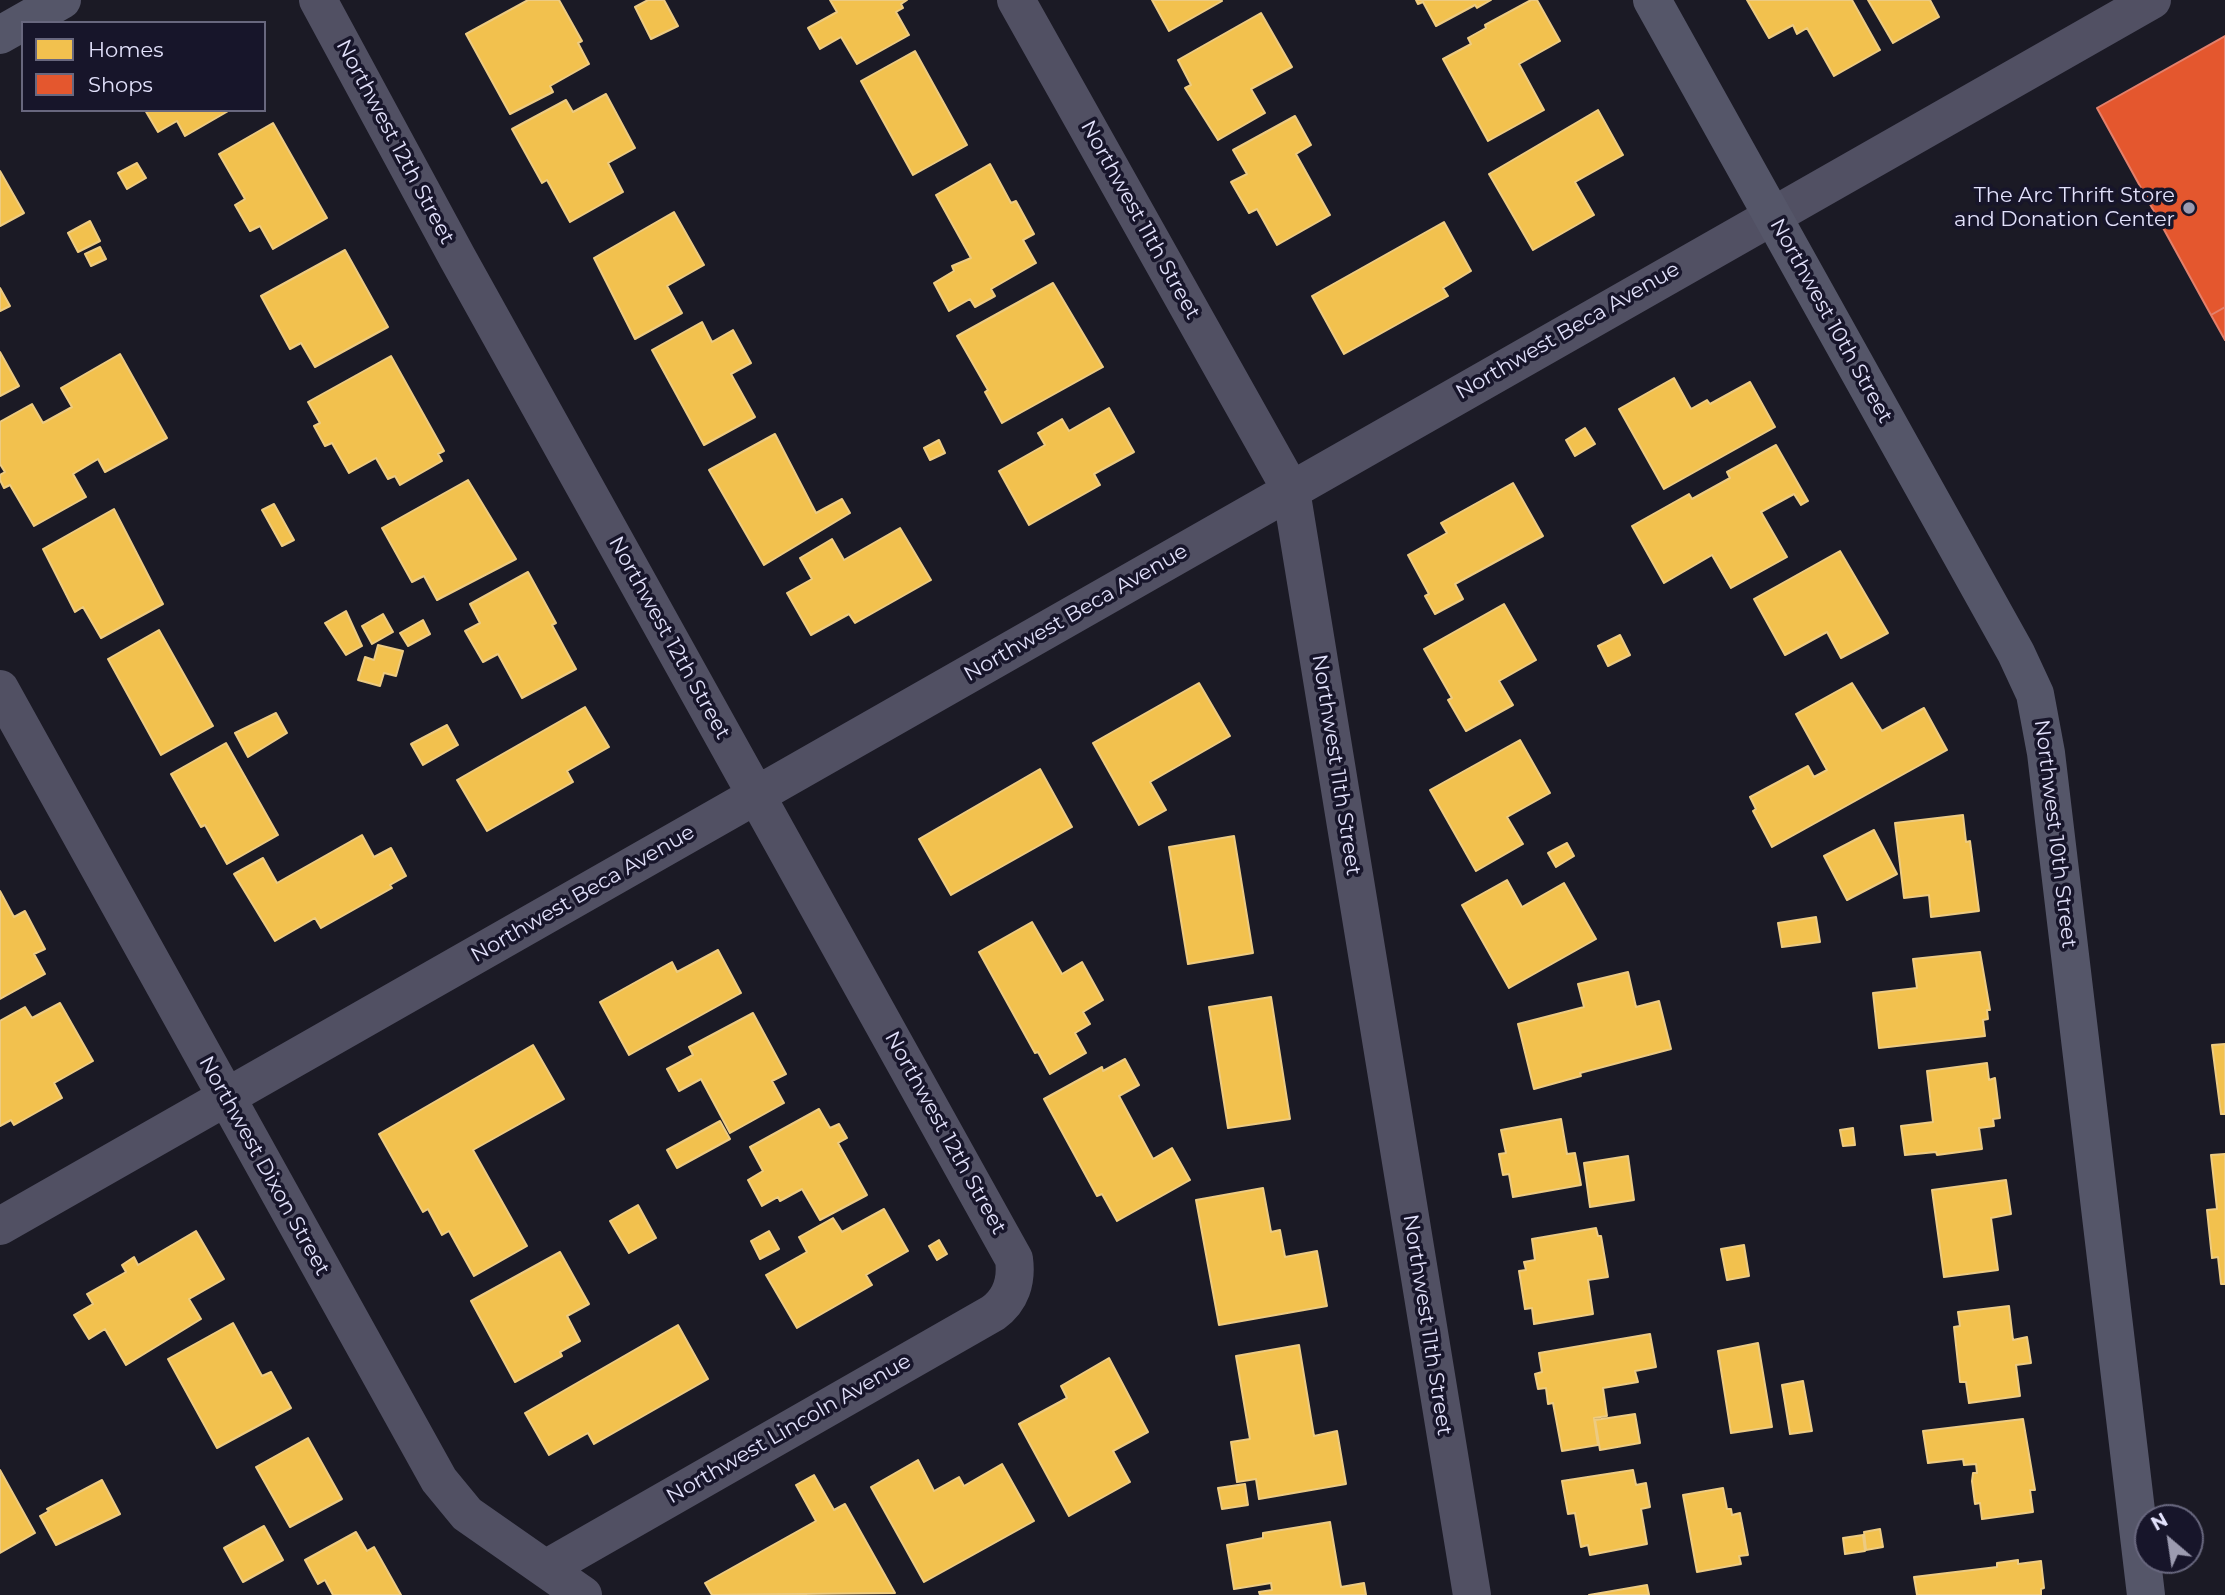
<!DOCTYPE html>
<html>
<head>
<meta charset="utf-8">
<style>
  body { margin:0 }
  #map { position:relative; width:2225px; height:1595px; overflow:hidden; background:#1b1a25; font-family:Montserrat,sans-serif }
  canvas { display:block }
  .legend { position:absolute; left:21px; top:21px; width:245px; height:91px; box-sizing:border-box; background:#17152a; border:2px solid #68677e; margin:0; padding:9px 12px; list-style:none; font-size:21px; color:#e2e1fb }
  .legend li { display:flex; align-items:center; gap:14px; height:35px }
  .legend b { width:35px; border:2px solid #68677e }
  .north { position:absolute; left:2134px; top:1504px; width:70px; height:70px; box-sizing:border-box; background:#17152a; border:2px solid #68677e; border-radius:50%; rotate:331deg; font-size:19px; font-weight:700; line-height:28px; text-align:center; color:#e2e1fb }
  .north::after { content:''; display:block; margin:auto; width:24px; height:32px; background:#9c9bb0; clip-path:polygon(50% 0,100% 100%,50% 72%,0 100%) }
</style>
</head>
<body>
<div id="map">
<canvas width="2225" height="1595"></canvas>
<ul class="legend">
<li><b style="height:19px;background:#f2c14e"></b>Homes</li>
<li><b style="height:19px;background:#e4572e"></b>Shops</li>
</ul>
<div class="north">N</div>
</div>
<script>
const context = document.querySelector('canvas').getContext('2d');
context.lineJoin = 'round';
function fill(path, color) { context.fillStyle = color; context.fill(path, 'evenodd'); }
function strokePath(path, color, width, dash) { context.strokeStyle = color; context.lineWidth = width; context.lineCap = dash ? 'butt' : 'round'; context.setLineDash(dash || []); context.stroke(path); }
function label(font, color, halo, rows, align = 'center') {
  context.font = font + ' Montserrat,sans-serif'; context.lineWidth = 7; context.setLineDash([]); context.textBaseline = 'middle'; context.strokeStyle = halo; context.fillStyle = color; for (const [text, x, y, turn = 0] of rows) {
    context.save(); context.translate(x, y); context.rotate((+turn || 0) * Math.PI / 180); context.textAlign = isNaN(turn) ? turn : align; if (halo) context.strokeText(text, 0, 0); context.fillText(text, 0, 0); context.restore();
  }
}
const homes = new Path2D(`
  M 528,0 L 559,0 L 582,41 L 578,43 L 589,64 L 550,86 L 553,92 L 510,114 L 466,34 Z
  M 648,0 L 664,0 L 678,26 L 651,39 L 635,7 Z
  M 830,0 L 907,0 L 901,4 L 903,8 L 896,12 L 909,35 L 857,64 L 841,37 L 820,49 L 808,28 L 837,12 Z
  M 1152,0 L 1221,0 L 1222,1 L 1169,31 Z
  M 1416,0 L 1491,0 L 1477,8 L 1475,5 L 1436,26 L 1423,2 L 1418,4 Z
  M 1531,0 L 1537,0 L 1560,41 L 1519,64 L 1544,110 L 1488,141 L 1443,59 L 1471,44 L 1468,38 L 1486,28 L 1485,25 Z
  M 1747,0 L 1852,0 L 1880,50 L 1834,76 L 1807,28 L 1797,34 L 1793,25 L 1769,38 Z
  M 1868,0 L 1930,0 L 1939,17 L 1893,43 Z
  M 1261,13 L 1292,67 L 1251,89 L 1265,113 L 1218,140 L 1185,88 L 1191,85 L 1178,60 Z
  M 915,51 L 967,145 L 913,175 L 861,81 Z
  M 606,94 L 635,148 L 608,163 L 623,192 L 570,222 L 547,180 L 542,183 L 512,129 L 566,100 L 573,112 Z
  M 145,110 L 230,110 L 185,136 L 177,121 L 158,132 Z
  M 1598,110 L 1623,155 L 1575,182 L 1594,215 L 1533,250 L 1489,174 Z
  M 1295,116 L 1311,145 L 1296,154 L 1330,215 L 1277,245 L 1257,209 L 1249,213 L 1231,182 L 1247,174 L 1233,150 Z
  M 273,123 L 327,218 L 273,249 L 260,226 L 250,231 L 235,205 L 245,199 L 219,154 Z
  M 137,163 L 146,178 L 127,189 L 118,173 Z
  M 990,164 L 1011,203 L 1016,201 L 1034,234 L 1023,240 L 1036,263 L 991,289 L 995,296 L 975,307 L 970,299 L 949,311 L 934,283 L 954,271 L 952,266 L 971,258 L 936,195 Z
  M 0,171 L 24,213 L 0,226 Z
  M 674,212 L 704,265 L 667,286 L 682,313 L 635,339 L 594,258 Z
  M 90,221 L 100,241 L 78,252 L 68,233 Z
  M 1444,222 L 1471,271 L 1443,288 L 1448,296 L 1344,354 L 1312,296 Z
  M 100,247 L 106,259 L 91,266 L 85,254 Z
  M 345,250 L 388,327 L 315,367 L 301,343 L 290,349 L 261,296 Z
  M 1053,283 L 1103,367 L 1002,423 L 985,392 L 988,390 L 957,336 Z
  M 0,288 L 10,306 L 0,311 Z
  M 702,322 L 712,342 L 733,330 L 751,363 L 731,374 L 755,417 L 704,445 L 652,350 Z
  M 0,352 L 19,386 L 0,396 Z
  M 120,354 L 167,438 L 105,472 L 98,459 L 73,474 L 86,497 L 34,526 L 10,485 L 4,488 L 0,480 L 0,475 L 5,472 L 0,464 L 0,422 L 32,404 L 43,423 L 72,407 L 61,388 Z
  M 391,356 L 444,451 L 438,454 L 442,461 L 400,485 L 395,476 L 388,479 L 376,458 L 349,473 L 332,443 L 325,446 L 314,426 L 320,423 L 308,402 Z
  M 1674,378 L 1691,409 L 1707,400 L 1710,404 L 1750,382 L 1775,427 L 1664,489 L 1619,409 Z
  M 1109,408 L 1134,452 L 1094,474 L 1100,485 L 1029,525 L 999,471 L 1045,445 L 1038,433 L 1062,419 L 1069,431 Z
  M 1585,428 L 1595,444 L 1575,456 L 1566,440 Z
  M 775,434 L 816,513 L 842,499 L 850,513 L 764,565 L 709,470 Z
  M 939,440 L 945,453 L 930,460 L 924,448 Z
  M 1776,445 L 1808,501 L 1801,505 L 1794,494 L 1761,512 L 1787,557 L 1731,588 L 1712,555 L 1664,583 L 1632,526 L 1689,494 L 1692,499 L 1730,478 L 1727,472 Z
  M 468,480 L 516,559 L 437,600 L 424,576 L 412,582 L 382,528 Z
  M 1513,483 L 1543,536 L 1455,584 L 1463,599 L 1435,614 L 1425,596 L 1429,594 L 1408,555 L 1447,533 L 1441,523 Z
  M 274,504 L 294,540 L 282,546 L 262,510 Z
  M 114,509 L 163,604 L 101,638 L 83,607 L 75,612 L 43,549 Z
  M 900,528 L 931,580 L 855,623 L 849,614 L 811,635 L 787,593 L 812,579 L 800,558 L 832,539 L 844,560 Z
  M 1840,551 L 1888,633 L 1841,658 L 1827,632 L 1785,655 L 1754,599 Z
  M 528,572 L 556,623 L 552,625 L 576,669 L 522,698 L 498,654 L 483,662 L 465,631 L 480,623 L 470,604 Z
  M 1504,604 L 1536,660 L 1499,681 L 1513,705 L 1466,731 L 1448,700 L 1452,698 L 1424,649 Z
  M 346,611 L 362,646 L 346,655 L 325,623 Z
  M 383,614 L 393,632 L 372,644 L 362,626 Z
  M 423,620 L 430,634 L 408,646 L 400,633 Z
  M 159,630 L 213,726 L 161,755 L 108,659 Z
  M 1620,635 L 1630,655 L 1608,666 L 1598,646 Z
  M 378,645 L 403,651 L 396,676 L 384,673 L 380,686 L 358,680 L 365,657 L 374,660 Z
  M 1199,683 L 1230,736 L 1150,782 L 1166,810 L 1139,825 L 1093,743 Z
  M 1852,683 L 1882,731 L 1924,708 L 1947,750 L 1772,847 L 1753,811 L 1756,809 L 1750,797 L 1808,766 L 1814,777 L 1827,770 L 1796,714 Z
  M 585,707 L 609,747 L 567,771 L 573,782 L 487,831 L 457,780 Z
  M 276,713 L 287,733 L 248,757 L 235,733 Z
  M 447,725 L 458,745 L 423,765 L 411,744 Z
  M 1520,740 L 1550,793 L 1507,817 L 1523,844 L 1476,871 L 1430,790 Z
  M 226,743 L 278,835 L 227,864 L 205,825 L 201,827 L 171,774 Z
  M 1040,769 L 1072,827 L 951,895 L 919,839 Z
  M 1963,815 L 1966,842 L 1970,841 L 1979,911 L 1931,917 L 1929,895 L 1904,898 L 1895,823 Z
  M 1874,830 L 1897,874 L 1847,900 L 1824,856 Z
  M 362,835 L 374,857 L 391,848 L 406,876 L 390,885 L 392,888 L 321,928 L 315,918 L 275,941 L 234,874 L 263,858 L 277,883 Z
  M 1234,836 L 1253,953 L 1188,964 L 1169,847 Z
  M 1567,843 L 1574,856 L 1556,867 L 1548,853 Z
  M 1507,880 L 1522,907 L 1564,883 L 1596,939 L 1509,988 L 1462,905 Z
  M 0,891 L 14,917 L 25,911 L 45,949 L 34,954 L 45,974 L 0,999 Z
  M 1816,917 L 1820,942 L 1782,947 L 1778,923 Z
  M 1032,922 L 1062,974 L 1082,962 L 1103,1000 L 1083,1012 L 1090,1024 L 1075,1033 L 1086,1053 L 1050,1074 L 1038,1052 L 1035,1053 L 979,952 Z
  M 718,950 L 741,993 L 629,1055 L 600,1002 L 672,962 L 677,972 Z
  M 1980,952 L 1990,1010 L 1987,1010 L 1988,1019 L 1983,1020 L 1985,1036 L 1879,1048 L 1873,993 L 1917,988 L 1913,959 Z
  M 1628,972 L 1636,1007 L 1659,1001 L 1671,1049 L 1580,1073 L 1581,1076 L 1534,1089 L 1518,1024 L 1584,1007 L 1578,984 Z
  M 1271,997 L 1290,1119 L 1228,1128 L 1209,1007 Z
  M 60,1003 L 93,1061 L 54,1083 L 62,1098 L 14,1125 L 11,1120 L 0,1126 L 0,1021 L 25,1007 L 32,1018 Z
  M 753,1013 L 786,1074 L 772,1081 L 784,1103 L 730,1133 L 701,1079 L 679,1091 L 667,1069 L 693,1055 L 689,1047 Z
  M 2225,1044 L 2225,1114 L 2221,1114 L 2212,1045 Z
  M 533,1045 L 564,1099 L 473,1150 L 527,1246 L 474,1276 L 449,1231 L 442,1235 L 428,1209 L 423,1212 L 379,1134 Z
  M 1125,1059 L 1139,1085 L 1119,1096 L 1153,1159 L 1172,1148 L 1190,1180 L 1117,1221 L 1102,1194 L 1097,1196 L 1044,1099 L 1102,1067 L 1103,1071 Z
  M 1987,1063 L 1989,1080 L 1995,1078 L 2000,1118 L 1993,1119 L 1994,1126 L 1979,1128 L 1982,1149 L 1937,1155 L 1936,1152 L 1905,1155 L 1901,1126 L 1933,1122 L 1927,1071 Z
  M 819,1109 L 830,1128 L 839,1124 L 847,1138 L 838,1143 L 867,1195 L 820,1220 L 802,1189 L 780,1201 L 778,1197 L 762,1206 L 748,1180 L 763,1171 L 750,1147 Z
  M 1561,1119 L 1567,1154 L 1575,1153 L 1581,1185 L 1513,1197 L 1509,1174 L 1503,1175 L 1499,1154 L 1506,1153 L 1501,1130 Z
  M 720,1121 L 730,1139 L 677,1168 L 667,1150 Z
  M 1853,1128 L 1855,1145 L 1843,1146 L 1840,1130 Z
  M 2225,1154 L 2225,1284 L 2221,1284 L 2218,1257 L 2212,1258 L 2207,1210 L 2217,1209 L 2211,1155 Z
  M 1628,1156 L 1634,1200 L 1590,1207 L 1584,1163 Z
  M 2006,1180 L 2011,1214 L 1991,1218 L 1998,1270 L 1944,1277 L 1932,1190 Z
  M 1263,1188 L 1271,1232 L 1280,1230 L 1285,1257 L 1317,1251 L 1327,1306 L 1219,1325 L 1196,1200 Z
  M 638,1205 L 656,1238 L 629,1253 L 610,1221 Z
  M 884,1209 L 908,1251 L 866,1275 L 872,1285 L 797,1328 L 766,1275 L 807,1252 L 799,1237 L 833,1218 L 842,1232 Z
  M 1596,1228 L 1598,1236 L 1601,1236 L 1608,1277 L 1588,1280 L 1593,1314 L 1534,1324 L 1532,1308 L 1525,1309 L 1519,1271 L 1526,1270 L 1524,1262 L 1535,1260 L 1532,1239 Z
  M 196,1231 L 224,1279 L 189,1299 L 201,1319 L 126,1365 L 105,1329 L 89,1339 L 74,1315 L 93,1304 L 87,1294 L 126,1272 L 122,1265 L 134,1257 L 138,1265 Z
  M 769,1231 L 779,1249 L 760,1259 L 751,1241 Z
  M 939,1240 L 947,1254 L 937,1260 L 929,1246 Z
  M 1744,1245 L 1749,1276 L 1727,1280 L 1721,1249 Z
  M 560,1252 L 589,1304 L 567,1316 L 580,1341 L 560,1352 L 562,1356 L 515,1382 L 471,1301 Z
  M 2009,1306 L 2013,1340 L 2027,1337 L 2031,1363 L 2016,1365 L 2020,1396 L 1969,1403 L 1966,1382 L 1960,1382 L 1954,1327 L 1960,1326 L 1958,1312 Z
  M 233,1323 L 262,1376 L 271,1372 L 291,1408 L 217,1448 L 168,1359 Z
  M 678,1325 L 708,1379 L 594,1444 L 588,1433 L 549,1455 L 525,1413 Z
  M 1650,1334 L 1656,1367 L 1635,1371 L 1638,1382 L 1603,1388 L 1607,1416 L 1594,1418 L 1598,1445 L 1562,1451 L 1553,1403 L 1548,1404 L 1546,1388 L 1538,1389 L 1535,1374 L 1542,1372 L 1539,1353 Z
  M 1758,1343 L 1772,1427 L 1731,1433 L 1718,1351 Z
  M 1299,1345 L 1314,1436 L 1337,1431 L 1346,1484 L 1259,1499 L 1256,1479 L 1237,1482 L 1231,1442 L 1250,1439 L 1236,1356 Z
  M 1109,1358 L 1148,1432 L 1113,1451 L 1130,1482 L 1069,1516 L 1019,1424 L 1067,1398 L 1061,1386 Z
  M 1803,1381 L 1812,1431 L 1790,1434 L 1782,1385 Z
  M 1635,1414 L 1640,1443 L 1600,1450 L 1595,1420 Z
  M 2023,1419 L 2035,1490 L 2030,1490 L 2033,1512 L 1982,1519 L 1980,1503 L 1975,1504 L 1972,1481 L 1973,1473 L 1977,1473 L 1976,1464 L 1964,1465 L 1963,1459 L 1928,1463 L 1923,1431 Z
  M 308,1438 L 342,1499 L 290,1527 L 256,1467 Z
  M 918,1460 L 934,1491 L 959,1477 L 964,1486 L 1002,1464 L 1034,1521 L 924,1582 L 871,1487 Z
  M 0,1470 L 35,1533 L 0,1553 Z
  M 1633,1470 L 1636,1485 L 1646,1483 L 1650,1507 L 1641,1509 L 1647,1544 L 1590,1555 L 1588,1545 L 1581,1547 L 1575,1513 L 1568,1514 L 1562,1481 Z
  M 814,1475 L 834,1510 L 845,1504 L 895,1593 L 712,1595 L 705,1583 L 816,1521 L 796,1485 Z
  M 102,1480 L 120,1514 L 56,1545 L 40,1516 L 49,1511 L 47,1509 Z
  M 1245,1484 L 1248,1505 L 1222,1509 L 1218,1488 Z
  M 1723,1488 L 1727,1509 L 1731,1509 L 1732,1515 L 1740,1513 L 1748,1555 L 1739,1556 L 1741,1564 L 1697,1572 L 1683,1495 Z
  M 1330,1522 L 1341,1587 L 1364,1583 L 1366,1595 L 1260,1595 L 1259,1592 L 1272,1590 L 1271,1583 L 1234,1589 L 1227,1545 L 1263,1538 L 1263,1533 Z
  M 264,1526 L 283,1560 L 243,1582 L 224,1548 Z
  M 1880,1529 L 1883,1547 L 1866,1550 L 1864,1532 Z
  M 356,1532 L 367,1551 L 374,1547 L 401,1595 L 333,1595 L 325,1580 L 318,1584 L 305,1560 Z
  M 1863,1535 L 1865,1551 L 1845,1554 L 1843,1538 Z
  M 2018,1560 L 2018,1564 L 2041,1561 L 2044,1588 L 2041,1589 L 2041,1595 L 1917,1595 L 1914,1577 L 1997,1567 L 1997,1563 Z
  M 1647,1585 L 1649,1595 L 1589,1595 Z`);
const shops = new Path2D(`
  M 2225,36 L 2225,307 L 2211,315 L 2097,108 Z
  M 2225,307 L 2225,340 L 2211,315 Z`);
const street = new Path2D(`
  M 318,0 L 457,257 L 1014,1259 C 1017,1281 1011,1300 993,1313 L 547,1568
  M 1016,0 L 1291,490 L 1472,1595
  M 0,689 L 439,1480 L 467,1514 L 583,1595
  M 0,1226 L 2152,0`);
const secondary = new Path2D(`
  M 1652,0 L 2016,653 L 2035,694 L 2046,753 L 2146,1595
  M 0,35 L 62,0`);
const markers = [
  [2189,208,7,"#9c9bb0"]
];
const streetNames = [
  ["Northwest 12th Street",395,142,62],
  ["Northwest 11th Street",1140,220,61],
  ["Northwest 10th Street",1831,321,61],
  ["Northwest Beca Avenue",1568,331,-30],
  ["Northwest Beca Avenue",1076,613,-30],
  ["Northwest 12th Street",669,638,61],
  ["Northwest 11th Street",1336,765,81],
  ["Northwest 10th Street",2055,834,83],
  ["Northwest Beca Avenue",583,894,-30],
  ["Northwest 12th Street",945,1133,61],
  ["Northwest Dixon Street",264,1166,61],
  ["Northwest 11th Street",1427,1325,81],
  ["Northwest Lincoln Avenue",789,1429,-30]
];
const poiNames = [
  ["The Arc Thrift Store",2175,196],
  ["and Donation Center",2175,220]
];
fill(homes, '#f2c14e');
strokePath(homes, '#edcb82', 2);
fill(shops, '#e4572e');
strokePath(shops, '#e3806c', 2);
strokePath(street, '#515063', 38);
strokePath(secondary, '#555669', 38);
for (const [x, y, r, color] of markers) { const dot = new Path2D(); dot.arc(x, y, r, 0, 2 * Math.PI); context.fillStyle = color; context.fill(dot); strokePath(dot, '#17152a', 2.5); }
label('21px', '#e2e1fb', '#17152a', streetNames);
label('21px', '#e2e1fb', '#17152a', poiNames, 'right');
</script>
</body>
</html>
